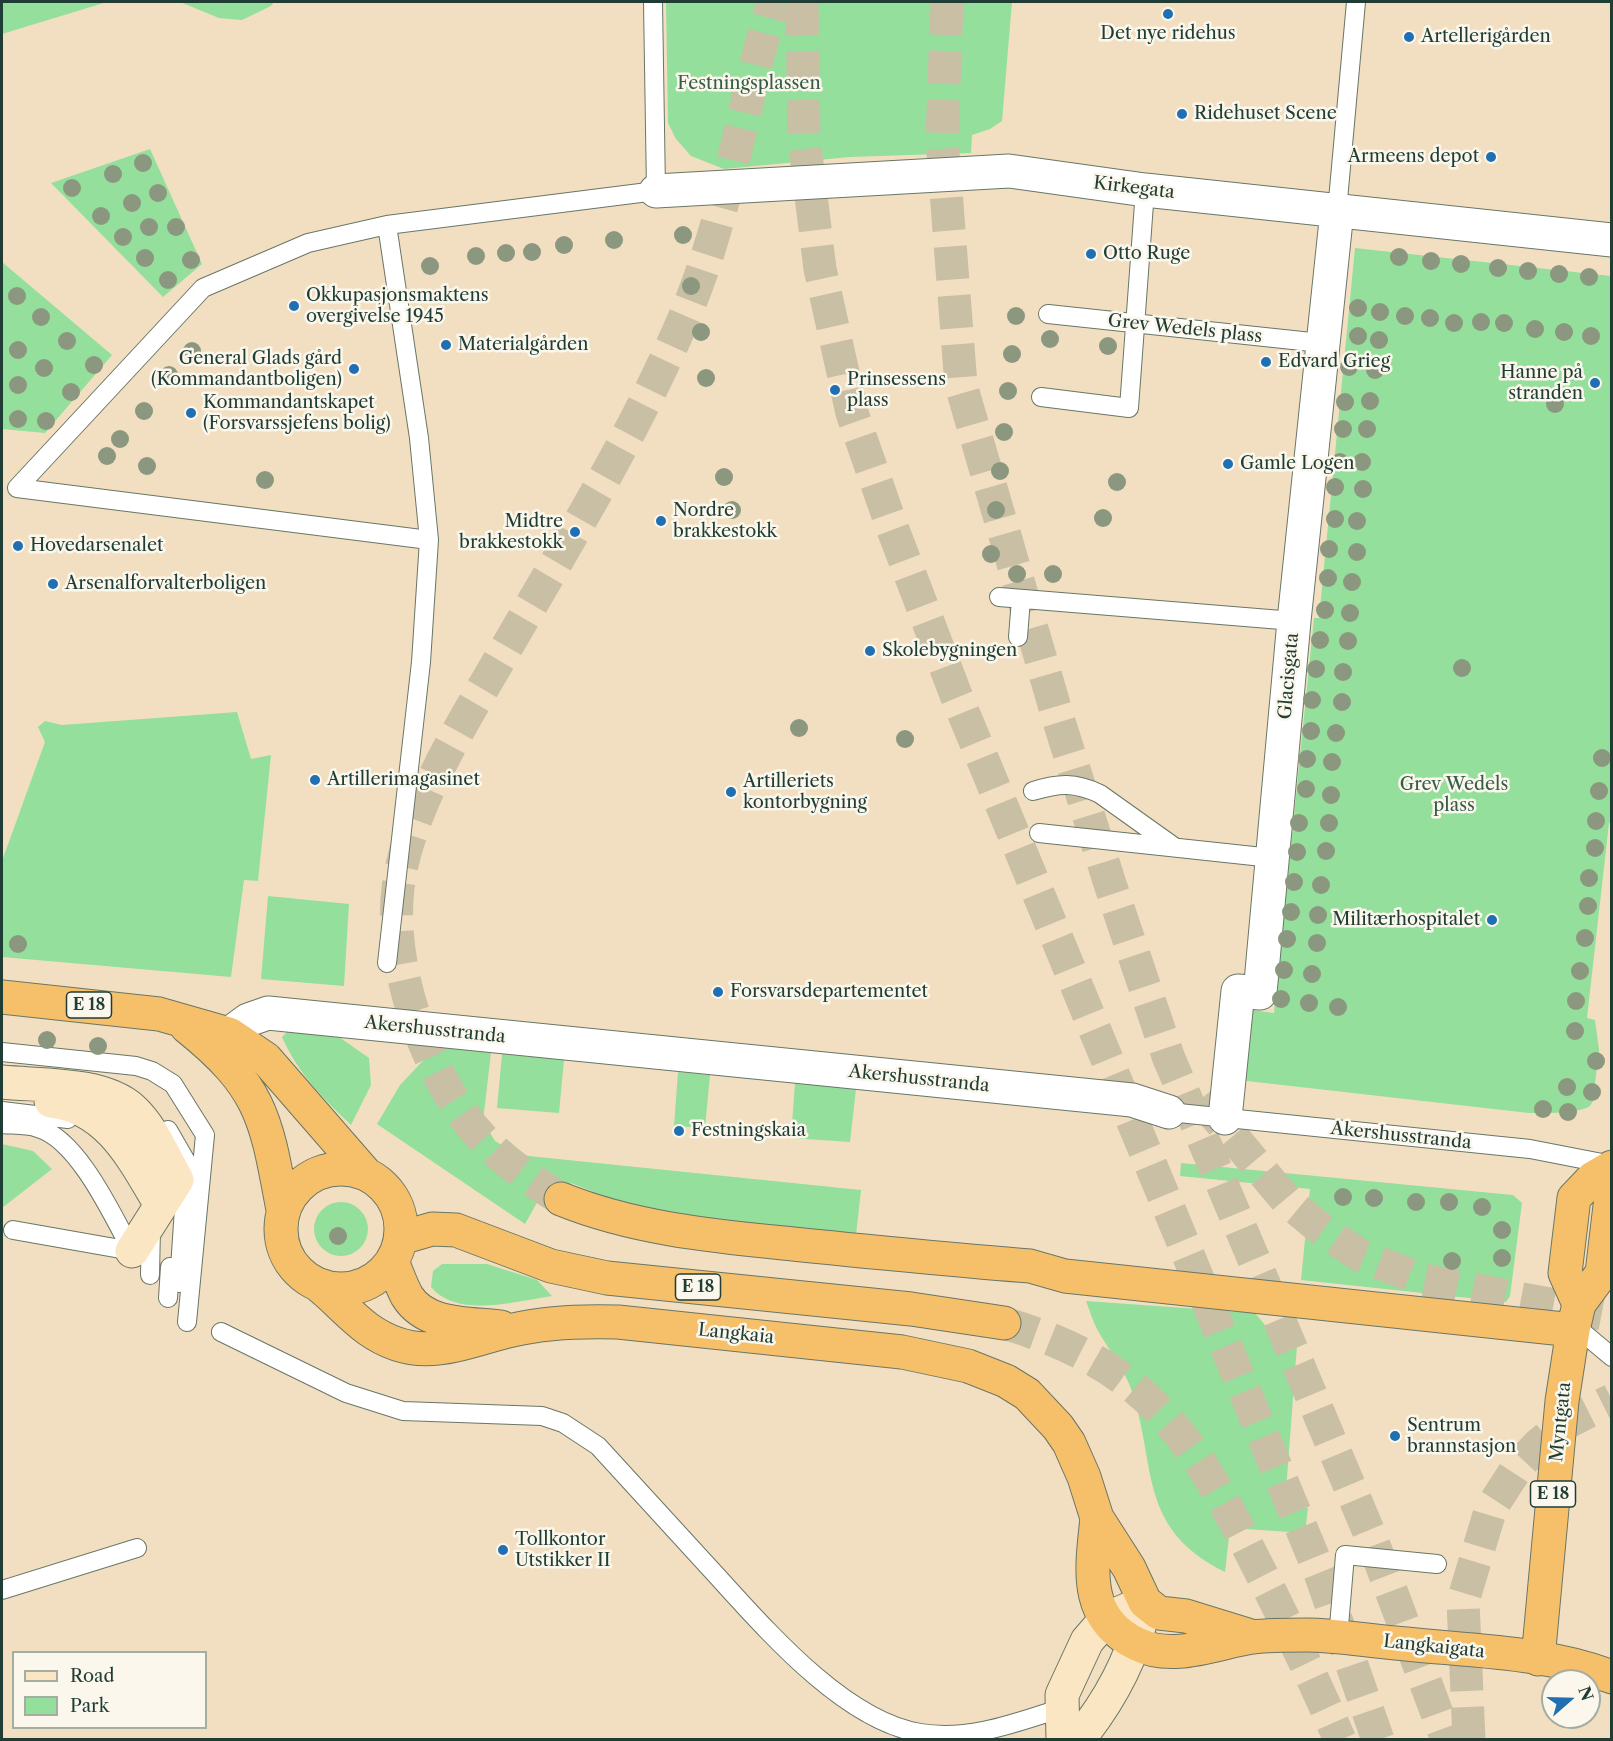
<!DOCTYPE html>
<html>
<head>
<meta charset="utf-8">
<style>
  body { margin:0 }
  #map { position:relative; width:1613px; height:1741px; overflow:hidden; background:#f2dfc1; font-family:"Libre Caslon Text",serif }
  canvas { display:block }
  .frame { position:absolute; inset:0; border:3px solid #1f3d34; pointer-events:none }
  .legend { position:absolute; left:12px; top:1651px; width:195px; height:78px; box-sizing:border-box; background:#fbf7ec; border:2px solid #a3ada2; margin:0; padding:8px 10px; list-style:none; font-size:18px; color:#1f3d34 }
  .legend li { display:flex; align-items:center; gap:12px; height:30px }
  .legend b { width:30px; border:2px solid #a3ada2 }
  .north { position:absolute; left:1541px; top:1669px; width:60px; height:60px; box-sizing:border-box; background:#fbf7ec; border:2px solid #a3ada2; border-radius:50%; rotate:70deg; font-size:16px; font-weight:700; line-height:24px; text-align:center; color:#1f3d34 }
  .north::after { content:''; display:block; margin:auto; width:21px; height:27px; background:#1f6fb2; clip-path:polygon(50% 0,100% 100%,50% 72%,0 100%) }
</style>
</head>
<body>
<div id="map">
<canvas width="1613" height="1741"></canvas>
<div class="frame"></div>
<ul class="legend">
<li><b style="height:8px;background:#fbe6c4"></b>Road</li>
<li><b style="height:16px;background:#94df9b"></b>Park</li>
</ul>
<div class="north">N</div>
</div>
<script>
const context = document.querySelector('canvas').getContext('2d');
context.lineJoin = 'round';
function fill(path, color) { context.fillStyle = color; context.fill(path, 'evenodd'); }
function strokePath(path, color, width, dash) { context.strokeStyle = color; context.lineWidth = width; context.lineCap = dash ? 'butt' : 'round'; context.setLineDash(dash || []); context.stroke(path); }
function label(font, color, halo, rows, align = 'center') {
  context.font = font + ' "Libre Caslon Text",serif'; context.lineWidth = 5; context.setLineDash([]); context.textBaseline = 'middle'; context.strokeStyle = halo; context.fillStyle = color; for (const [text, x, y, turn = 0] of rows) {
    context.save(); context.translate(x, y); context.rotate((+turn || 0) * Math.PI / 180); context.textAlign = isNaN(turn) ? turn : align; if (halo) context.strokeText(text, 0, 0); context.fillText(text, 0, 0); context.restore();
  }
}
const green = new Path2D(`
  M 2,2 L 107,2 L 2,34 Z
  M 180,2 L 274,2 L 271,6 L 242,20 L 219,18 Z
  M 666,2 L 1012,2 L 1002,121 L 990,129 L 972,135 L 971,153 L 850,157 L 724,169 L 691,156 L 676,139 L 668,123 Z
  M 150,149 L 202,264 L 163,297 L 51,183 Z
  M 1355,248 L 1611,276 L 1612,823 L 1609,823 L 1587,1018 L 1595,1020 L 1599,1050 L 1593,1101 L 1590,1106 C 1577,1114 1545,1113 1529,1113 L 1238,1080 L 1244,1009 L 1274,1013 L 1314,618 L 1319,618 Z
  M 2,262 L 112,355 L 45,433 L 2,429 Z
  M 237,712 L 251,759 L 271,755 L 258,881 L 244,880 L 231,977 L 2,957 L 2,861 L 45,742 L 38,727 L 45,721 L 62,725 Z
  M 268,896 L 349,904 L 344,986 L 261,979 Z
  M 287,1032 L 339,1037 L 369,1058 L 371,1085 L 351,1125 C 322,1097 299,1075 282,1037 Z
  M 437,1046 L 491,1053 L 483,1121 L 495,1141 L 519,1155 L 861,1190 L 856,1235 L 714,1220 L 626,1205 L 571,1183 L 555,1211 L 539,1199 L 525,1224 L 377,1124 L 400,1085 Z
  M 502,1054 L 564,1060 L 559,1113 L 497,1108 Z
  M 678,1072 L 710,1075 L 705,1128 L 674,1126 Z
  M 795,1083 L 856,1089 L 850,1142 L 791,1138 Z
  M 2,1144 L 33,1151 L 52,1169 L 2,1208 Z
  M 1181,1163 L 1513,1195 L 1522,1203 L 1510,1296 L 1506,1302 L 1301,1280 L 1310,1189 L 1180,1176 Z
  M314 1229a27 27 0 1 1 54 0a27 27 0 1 1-54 0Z
  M 442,1264 L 487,1264 L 537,1280 L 552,1296 C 516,1301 458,1319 431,1287 L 433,1271 Z
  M 1086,1301 L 1255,1313 L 1270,1331 L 1298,1332 L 1285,1504 L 1308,1508 L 1305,1533 L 1230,1528 L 1225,1572 C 1135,1528 1158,1463 1130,1386 C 1122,1366 1109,1350 1098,1331 C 1093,1322 1090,1311 1086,1301 Z`);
const highwayTunnel = new Path2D(`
  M 802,2 L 804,139 L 820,269 L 852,413 L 892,527 L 956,695 L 1320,1573 L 1378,1740
  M 947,2 L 942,140 L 961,385 L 1058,718 L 1110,884 L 1168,1056 L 1371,1537 L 1447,1740
  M 1201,1099 L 1287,1201 L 1322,1230 L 1361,1256 L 1424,1280 L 1612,1316
  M 561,1199 C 534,1182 509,1165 486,1142 C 429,1084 388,969 398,888 C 408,807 465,720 505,650 C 567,543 632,438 681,325 C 727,221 741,109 773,2
  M 1004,1323 C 1148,1366 1192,1436 1256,1563 C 1286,1622 1314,1680 1340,1740
  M 1469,1740 L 1463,1601 L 1491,1508 L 1519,1465 L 1538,1445 L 1562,1425 L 1612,1400`);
const lane = new Path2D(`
  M 1337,211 L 1356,2
  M 387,225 L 419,438 L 429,540 L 421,662 L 387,963
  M 1048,314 L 1321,343
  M 1041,397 L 1129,408 L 1145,190
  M 429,540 L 17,488 L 203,288 L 308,243 L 387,225 L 656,191 L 653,2
  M 999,597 L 1294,621
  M 1018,637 L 1021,599
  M 1033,791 C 1059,783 1075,782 1100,794 L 1173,846
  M 1039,833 L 1272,858
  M 2,1052 L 136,1066 L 152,1071 L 173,1084 L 205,1135 L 187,1322
  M 2,1111 L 68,1119
  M 1169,1112 L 1530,1149 L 1612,1165
  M 2,1124 C 13,1125 27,1124 38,1128 C 78,1139 113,1216 132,1251
  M 168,1130 L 187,1163 L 179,1283
  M 13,1230 L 132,1251
  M 150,1275 L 151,1228
  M 168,1298 L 170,1267
  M 1573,1330 L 1581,1331 L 1612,1357
  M 221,1332 L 346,1393 L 403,1411 L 542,1416 L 563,1423 L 598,1446 C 634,1485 670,1525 706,1564 C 759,1621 840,1720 920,1733 C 969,1741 1015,1723 1062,1708
  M 2,1590 L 137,1548
  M 1338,1638 L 1345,1555 L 1437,1564`);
const street = new Path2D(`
  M 656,191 L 1009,171 L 1145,190 L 1612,240
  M 229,1034 L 248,1020 L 268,1013 L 1132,1100 L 1169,1112
  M 1225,1118 L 1238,991 L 1260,993 L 1294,621 L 1337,211`);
const secondary = new Path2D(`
  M 2,1082 C 40,1086 102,1082 132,1109 C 152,1127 164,1157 177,1180 L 132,1251
  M 51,1101 C 109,1107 134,1160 161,1205
  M 1063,1740 L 1062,1695 L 1087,1641 L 1106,1619 L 1145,1602
  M 1078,1740 C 1108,1703 1131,1662 1142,1616`);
const highway = new Path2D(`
  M 2,997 L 159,1014 L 229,1034 L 266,1059 L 366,1174
  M 187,1027 C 263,1088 266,1119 283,1210
  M281 1229a60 60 0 1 1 120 0a60 60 0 1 1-120 0Z
  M 561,1199 C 635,1229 714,1236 793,1244 C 872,1252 951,1260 1030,1266 L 1065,1276 L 1573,1330
  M 401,1238 L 432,1229 L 456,1230 L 551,1266 L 607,1278 L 911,1309 L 1004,1323
  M 392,1261 C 397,1273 401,1285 407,1296 C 426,1327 470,1323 501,1327
  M 317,1284 C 335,1298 350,1316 368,1329 C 420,1366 460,1342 513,1330 C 546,1322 584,1321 618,1322 L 902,1352 L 968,1366 L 1006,1381 L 1027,1394 L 1058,1427 L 1069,1443 L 1084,1477 L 1097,1518 L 1129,1568 L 1145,1602 L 1159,1613 L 1186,1616 L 1254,1637
  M 1579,1304 L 1565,1273 L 1574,1198 L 1593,1178 L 1612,1167
  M 1097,1518 C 1092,1567 1082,1618 1137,1644 C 1173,1662 1215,1643 1252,1637 C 1270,1635 1289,1635 1307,1635 C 1339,1635 1373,1642 1406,1644 C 1474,1651 1548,1652 1612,1677
  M 1538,1659 L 1562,1401 L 1573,1330 L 1579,1304 L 1602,1273 L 1612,1189`);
const trees = [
  [143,163],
  [113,174],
  [72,188],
  [158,193],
  [132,203],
  [101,216],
  [149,227],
  [176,227],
  [683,235],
  [123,237],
  [614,240],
  [564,245],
  [532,252],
  [506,253],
  [476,256],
  [1399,257],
  [145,258],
  [191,260],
  [1431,261],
  [1461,264],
  [430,266],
  [1498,268],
  [1528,271],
  [1559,274],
  [1589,277],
  [168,280],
  [691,286],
  [17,296],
  [1358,308],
  [1380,312],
  [1016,316],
  [1405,316],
  [41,317],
  [1430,318],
  [1481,322],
  [1454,323],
  [1504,323],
  [1535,329],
  [701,332],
  [1564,332],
  [1358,336],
  [1591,336],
  [1050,339],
  [1379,340],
  [67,341],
  [1108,346],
  [18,350],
  [192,351],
  [1012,354],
  [94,365],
  [1349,367],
  [44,368],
  [1375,370],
  [169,375],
  [706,378],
  [18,385],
  [1008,391],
  [71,392],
  [1370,401],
  [1345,402],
  [1555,404],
  [144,411],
  [18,419],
  [46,421],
  [1343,429],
  [1367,429],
  [1004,432],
  [120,439],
  [107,456],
  [1340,462],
  [1362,462],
  [147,466],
  [1000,471],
  [724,477],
  [265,480],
  [1117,482],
  [1335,487],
  [1363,489],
  [732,510],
  [996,510],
  [1103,518],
  [1335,519],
  [1357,521],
  [1329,549],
  [1357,552],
  [991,554],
  [1017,574],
  [1053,574],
  [1328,578],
  [1352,582],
  [1325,610],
  [1350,613],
  [1320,640],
  [1348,641],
  [1462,668],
  [1316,669],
  [1343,672],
  [1312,700],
  [1342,702],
  [799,728],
  [1311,731],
  [1336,733],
  [905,739],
  [1602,758],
  [1307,759],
  [1332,762],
  [1306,789],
  [1599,791],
  [1331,795],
  [1596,821],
  [1299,823],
  [1329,823],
  [1595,848],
  [1326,851],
  [1297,852],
  [1589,878],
  [1294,882],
  [1321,885],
  [1588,906],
  [1291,912],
  [1318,915],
  [1585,938],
  [1287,939],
  [1317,943],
  [18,944],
  [1284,970],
  [1580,971],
  [1312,974],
  [1281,999],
  [1576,1001],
  [1309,1003],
  [1338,1007],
  [1575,1031],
  [47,1040],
  [98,1046],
  [1596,1061],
  [1567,1087],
  [1592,1092],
  [1543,1109],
  [1568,1112],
  [1343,1197],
  [1374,1198],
  [1416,1202],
  [1449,1202],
  [1482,1207],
  [1502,1230],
  [338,1236],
  [1502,1258],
  [1452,1261]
];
const markers = [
  [1168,14,6,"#1f6fb2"],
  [1409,37,6,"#1f6fb2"],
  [1182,114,6,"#1f6fb2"],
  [1491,157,6,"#1f6fb2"],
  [1091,254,6,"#1f6fb2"],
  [294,306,6,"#1f6fb2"],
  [446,345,6,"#1f6fb2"],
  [1266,362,6,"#1f6fb2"],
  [354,369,6,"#1f6fb2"],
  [1595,383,6,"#1f6fb2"],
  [835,390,6,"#1f6fb2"],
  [191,413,6,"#1f6fb2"],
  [1228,464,6,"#1f6fb2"],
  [661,521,6,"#1f6fb2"],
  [575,532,6,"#1f6fb2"],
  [18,546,6,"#1f6fb2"],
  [53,584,6,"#1f6fb2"],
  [870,651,6,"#1f6fb2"],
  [315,780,6,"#1f6fb2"],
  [731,792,6,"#1f6fb2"],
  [1492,920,6,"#1f6fb2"],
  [718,992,6,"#1f6fb2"],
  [679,1131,6,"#1f6fb2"],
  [1395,1436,6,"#1f6fb2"],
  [503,1550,6,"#1f6fb2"]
];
const shields = [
  [89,1005,45],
  [698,1287,45],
  [1553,1494,45]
];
const shieldNames = [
  ["E 18",89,1005],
  ["E 18",698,1287],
  ["E 18",1553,1494]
];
const poiNames = [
  ["Det nye ridehus",1168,34,"center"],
  ["Artellerigården",1421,37],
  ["Ridehuset Scene",1194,114],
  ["Armeens depot",1479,157,"right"],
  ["Otto Ruge",1103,254],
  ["Okkupasjonsmaktens",306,296],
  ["overgivelse 1945",306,317],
  ["Materialgården",458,345],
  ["General Glads gård",342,359,"right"],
  ["(Kommandantboligen)",342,380,"right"],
  ["Edvard Grieg",1278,362],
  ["Hanne på",1583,373,"right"],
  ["stranden",1583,394,"right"],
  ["Prinsessens",847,380],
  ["plass",847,401],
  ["Kommandantskapet",203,403],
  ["(Forsvarssjefens bolig)",203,424],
  ["Gamle Logen",1240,464],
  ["Nordre",673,511],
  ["brakkestokk",673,532],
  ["Midtre",563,522,"right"],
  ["brakkestokk",563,543,"right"],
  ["Hovedarsenalet",30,546],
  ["Arsenalforvalterboligen",65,584],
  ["Skolebygningen",882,651],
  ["Artillerimagasinet",327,780],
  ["Artilleriets",743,782],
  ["kontorbygning",743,803],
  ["Militærhospitalet",1480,920,"right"],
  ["Forsvarsdepartementet",730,992],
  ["Festningskaia",691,1131],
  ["Sentrum",1407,1426],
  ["brannstasjon",1407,1447],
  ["Tollkontor",515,1540],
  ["Utstikker II",515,1561]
];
const parkNames = [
  ["Festningsplassen",749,84],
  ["Grev Wedels",1454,785],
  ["plass",1454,806]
];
const streetNames = [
  ["Kirkegata",1134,188,7],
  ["Grev Wedels plass",1185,329,6],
  ["Glacisgata",1289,676,-85],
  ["Akershusstranda",435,1030,6],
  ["Akershusstranda",919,1079,6],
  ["Akershusstranda",1401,1136,6],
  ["Langkaia",736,1334,6],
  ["Myntgata",1561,1422,-84],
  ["Langkaigata",1434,1647,6]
];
fill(green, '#94df9b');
strokePath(highwayTunnel, '#c8bfa5', 33, [33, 16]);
strokePath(lane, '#697665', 20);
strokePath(street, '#697665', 35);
strokePath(secondary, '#697665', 35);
strokePath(highway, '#697665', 35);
strokePath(lane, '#fff', 18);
strokePath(street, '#fff', 33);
strokePath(secondary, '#fbe6c4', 33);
strokePath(highway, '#f6c06b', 33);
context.fillStyle = '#8b987f';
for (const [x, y] of trees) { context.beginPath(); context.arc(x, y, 9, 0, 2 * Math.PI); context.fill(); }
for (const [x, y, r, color] of markers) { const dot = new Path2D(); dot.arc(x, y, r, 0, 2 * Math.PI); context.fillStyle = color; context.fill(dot); strokePath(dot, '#fbf7ec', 2); }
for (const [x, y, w] of shields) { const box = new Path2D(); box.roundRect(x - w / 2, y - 13, w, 26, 4.5); context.fillStyle = '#fbf7ec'; context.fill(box); strokePath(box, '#1f3d34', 1.5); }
label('bold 16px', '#1f3d34', null, shieldNames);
label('18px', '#1f3d34', '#fbf7ec', poiNames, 'left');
label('18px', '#365d49', '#fbf7ec', parkNames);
label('18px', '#1f3d34', '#fbf7ec', streetNames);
</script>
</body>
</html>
